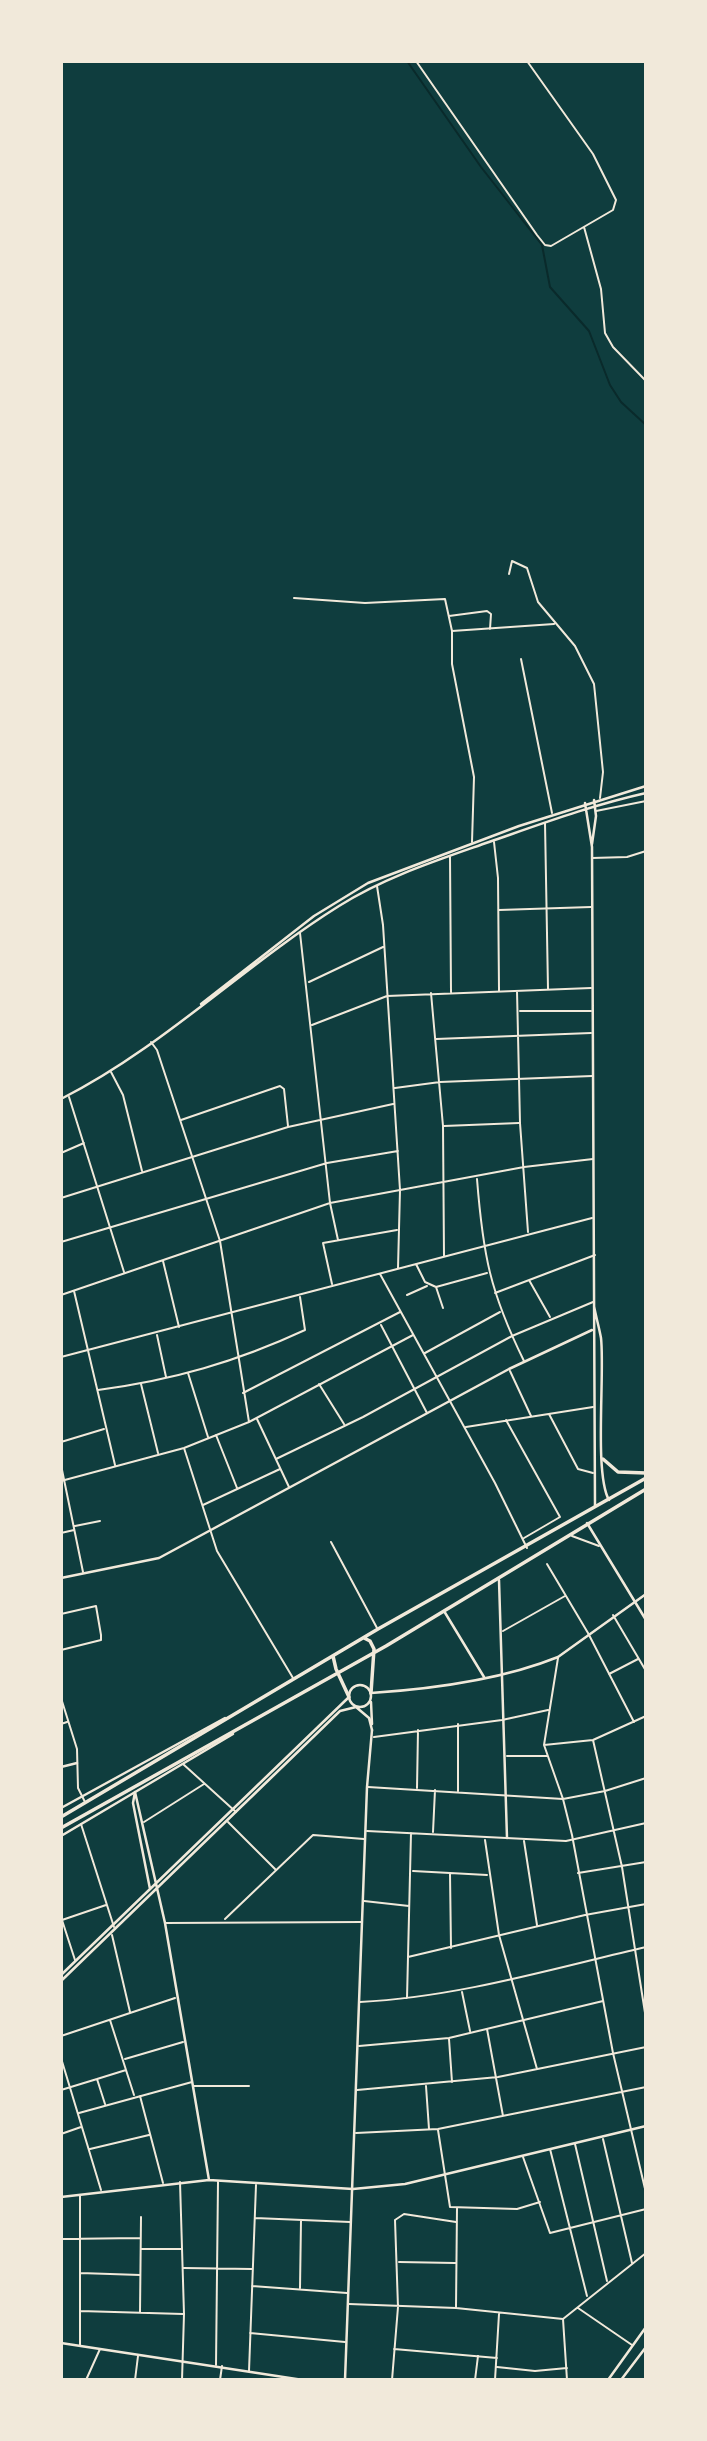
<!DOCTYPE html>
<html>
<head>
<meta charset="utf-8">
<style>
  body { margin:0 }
  #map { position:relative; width:707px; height:2441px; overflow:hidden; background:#0f3d3e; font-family:"Exo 2",sans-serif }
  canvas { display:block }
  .frame { position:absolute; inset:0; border:63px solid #f1e9da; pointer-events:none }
</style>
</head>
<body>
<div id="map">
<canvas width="707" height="2441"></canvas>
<div class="frame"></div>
</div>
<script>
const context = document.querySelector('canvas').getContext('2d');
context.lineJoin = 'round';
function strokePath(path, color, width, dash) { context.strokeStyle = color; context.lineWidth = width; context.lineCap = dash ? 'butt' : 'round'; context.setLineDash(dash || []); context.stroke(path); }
const stream = new Path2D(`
  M 407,61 L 481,167 L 542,245 L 550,287 L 589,331 L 610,385 L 621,402 L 646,425`);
const minor = new Path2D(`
  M 416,61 L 537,235 L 545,245 L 551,246 L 613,210 L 616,200 L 593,154 L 527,61
  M 584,227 L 601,289 L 605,333 L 613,347 L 646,381
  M 509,574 L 512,561 L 527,568 L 538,602 L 575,646 L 594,684 L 603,772 L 600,798
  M 294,598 L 365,603 L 445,599 L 452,631 L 452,664 L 474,777 L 472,842
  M 449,616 L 487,611 L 491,614 L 490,629
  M 452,631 L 554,624
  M 521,659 L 552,813
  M 596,811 L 646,801
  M 545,823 L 548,989
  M 494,842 L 498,878 L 499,990
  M 450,857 L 451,992
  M 592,858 L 627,857 L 646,851
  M 377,886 L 383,925 L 400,1190 L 398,1268
  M 499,910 L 591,907
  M 300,933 L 330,1203 L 338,1240
  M 309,982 L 383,947
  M 517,991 L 520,1123 L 528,1232
  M 431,993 L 443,1126 L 444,1256
  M 520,1011 L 591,1011
  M 312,1025 L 387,996 L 591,988
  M 436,1039 L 591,1033
  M 151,1042 L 157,1050 L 220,1241 L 249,1422
  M 111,1072 L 123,1095 L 142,1171
  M 395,1088 L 440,1082 L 592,1076
  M 69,1097 L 124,1272
  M 181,1120 L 280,1086 L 284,1089 L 288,1126
  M 444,1126 L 519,1123
  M 61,1153 L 84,1143
  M 477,1179 C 483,1255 490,1292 524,1361
  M 61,1198 L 288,1127 L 393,1104
  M 61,1242 L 327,1163 L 398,1151
  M 163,1261 L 179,1327
  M 416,1264 L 425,1282 L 436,1287 L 443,1308
  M 380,1274 L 495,1483 L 527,1548
  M 529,1280 L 550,1317
  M 332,1284 L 323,1243 L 397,1230
  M 436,1287 L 487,1273
  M 74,1291 L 115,1465
  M 495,1293 L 595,1255
  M 61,1295 L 330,1203 L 524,1167 L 593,1159
  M 407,1295 L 427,1286
  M 381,1325 L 427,1413
  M 157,1335 L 166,1377
  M 425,1353 L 500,1312
  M 61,1357 L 592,1218
  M 510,1371 L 531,1416
  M 188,1373 L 208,1437
  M 141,1384 L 158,1453
  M 319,1384 L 344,1424
  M 98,1390 C 173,1380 236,1362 305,1330 L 300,1297
  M 243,1393 L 400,1312
  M 549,1414 L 578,1469 L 593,1473
  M 257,1419 L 289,1487
  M 506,1420 L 560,1517 L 524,1538
  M 466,1427 L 593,1407
  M 216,1435 L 237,1488
  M 61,1442 L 104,1429
  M 184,1448 L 217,1551 L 293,1678
  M 276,1459 L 363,1417 L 512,1336 L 593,1302
  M 61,1465 L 83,1572
  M 61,1481 L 184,1448 L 249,1422 L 413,1335
  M 203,1505 L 280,1469
  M 75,1526 L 100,1521
  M 61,1533 L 74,1530
  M 572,1536 L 599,1546
  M 331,1542 L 377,1628
  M 547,1564 L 588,1633 L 634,1722
  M 61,1614 L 96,1606 L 101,1635 L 101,1640 L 61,1650
  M 613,1615 L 646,1671
  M 503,1631 L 565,1596
  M 558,1658 L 544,1745 L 563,1799 L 572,1835 L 613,2053 L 646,2193
  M 609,1674 L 638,1659
  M 61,1698 L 77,1749 L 78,1788 L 85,1802
  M 61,1724 L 67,1722
  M 458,1724 L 458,1791
  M 374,1737 L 502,1720 L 548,1710
  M 593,1740 L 622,1867 L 646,2019
  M 544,1745 L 593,1740 L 646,1716
  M 507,1756 L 547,1756
  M 183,1764 L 236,1812
  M 368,1787 L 563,1799 L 605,1791 L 646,1778
  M 417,1788 L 418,1730
  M 144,1822 L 204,1784
  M 228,1822 L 276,1870
  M 81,1824 L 114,1927
  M 367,1831 L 566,1841 L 646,1823
  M 433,1832 L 435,1790
  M 485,1840 L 499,1935 L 537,2069
  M 524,1841 L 537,1925
  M 413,1871 L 487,1875
  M 578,1873 L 646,1862
  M 450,1874 L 451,1948
  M 364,1901 L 409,1906
  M 61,1917 L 75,1960
  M 225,1919 L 313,1835 L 364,1839
  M 62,1920 L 106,1905
  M 165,1923 L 362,1922
  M 112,1935 L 130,2012
  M 408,1957 L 585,1915 L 646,1904
  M 462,1992 L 470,2031
  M 407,1998 L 411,1833
  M 360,2002 C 458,1997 551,1969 646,1947
  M 110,2020 L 134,2095
  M 487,2029 L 503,2116
  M 61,2036 L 175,1998
  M 449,2039 L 452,2082
  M 359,2046 L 449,2038 L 603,2001
  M 61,2058 L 101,2190
  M 125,2059 L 183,2042
  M 194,2086 L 249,2086
  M 426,2086 L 429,2129
  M 61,2090 L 97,2079
  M 357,2090 L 498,2077 L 646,2047
  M 140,2096 L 163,2183
  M 105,2104 L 97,2079 L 126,2070
  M 79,2113 L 192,2082
  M 438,2130 L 450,2207 L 517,2209 L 540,2202
  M 356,2133 L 438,2129 L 646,2087
  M 61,2134 L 81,2127
  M 603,2139 L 632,2263
  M 575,2144 L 607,2281
  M 90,2149 L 149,2135
  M 550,2149 L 587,2296
  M 523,2157 L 550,2233 L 646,2209
  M 180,2182 L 184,2314 L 182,2380
  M 255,2218 L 350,2222
  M 61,2239 L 140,2238
  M 142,2249 L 182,2249
  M 399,2262 L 455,2263
  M 184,2268 L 252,2269
  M 80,2273 L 140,2275
  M 252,2286 L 347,2293
  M 300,2288 L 301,2220
  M 349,2304 L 456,2308 L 563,2319 L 646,2253
  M 456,2307 L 457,2208
  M 578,2308 L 632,2345
  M 80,2311 L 183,2314
  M 140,2312 L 141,2217
  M 563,2319 L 567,2380
  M 250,2333 L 345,2342
  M 80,2345 L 80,2195
  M 394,2349 L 497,2358
  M 216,2365 L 218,2182
  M 497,2367 L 535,2371 L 567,2368
  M 249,2371 L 256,2185
  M 86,2380 L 100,2349
  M 135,2380 L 138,2356
  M 220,2380 L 222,2366
  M 392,2380 L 398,2307 L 395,2220 L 404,2214 L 456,2222
  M 475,2380 L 478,2356
  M 495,2380 L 499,2314`);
const tertiary = new Path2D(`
  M 587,1523 L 646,1620
  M 61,1578 L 159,1558 L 509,1369 L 592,1330
  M 61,1767 L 77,1763
  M 61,1808 L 225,1718
  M 61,1836 L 233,1734
  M 61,2343 L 303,2380
  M 345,2380 L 367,1787 L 372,1730`);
const secondary = new Path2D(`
  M 585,803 L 592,847 L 595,1506
  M 592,844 L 596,816 L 594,800
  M 201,1004 L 314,916 L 368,883 L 519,826 L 646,786
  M 61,1099 C 162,1048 243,966 339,906 C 385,877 438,860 489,842 C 541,824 592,805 646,793
  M 594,1306 C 596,1317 599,1327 601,1338 C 605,1374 594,1474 609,1500
  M 499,1580 L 507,1838
  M 444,1611 L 484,1677
  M349 1696a11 11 0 1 1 22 0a11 11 0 1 1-22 0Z
  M 371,1693 C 432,1689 501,1680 558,1657 L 646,1594
  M 371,1702 L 372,1724
  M 135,1792 L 165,1923 L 209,2180
  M 135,1792 L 133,1803 L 150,1889
  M 61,1975 L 349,1697
  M 61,1981 L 340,1711 L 356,1707 L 369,1718 L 372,1730
  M 61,2197 L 209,2180 L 353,2189 L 405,2184 L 646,2126
  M 608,2380 L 646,2327
  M 621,2380 L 646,2347`);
const trunk = new Path2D(`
  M 603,1459 L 618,1472 L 646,1473
  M 364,1638 L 370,1641 L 374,1649 L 371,1693
  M 333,1656 L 336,1669 L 349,1697
  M 61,1817 L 378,1629 L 646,1478
  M 61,1828 L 386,1646 L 646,1489`);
strokePath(stream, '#0a2a2b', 2);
strokePath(minor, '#f1e9da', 2);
strokePath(tertiary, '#f1e9da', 2.5);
strokePath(secondary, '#f1e9da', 2.5);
strokePath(trunk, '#f1e9da', 3.5);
</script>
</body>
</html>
